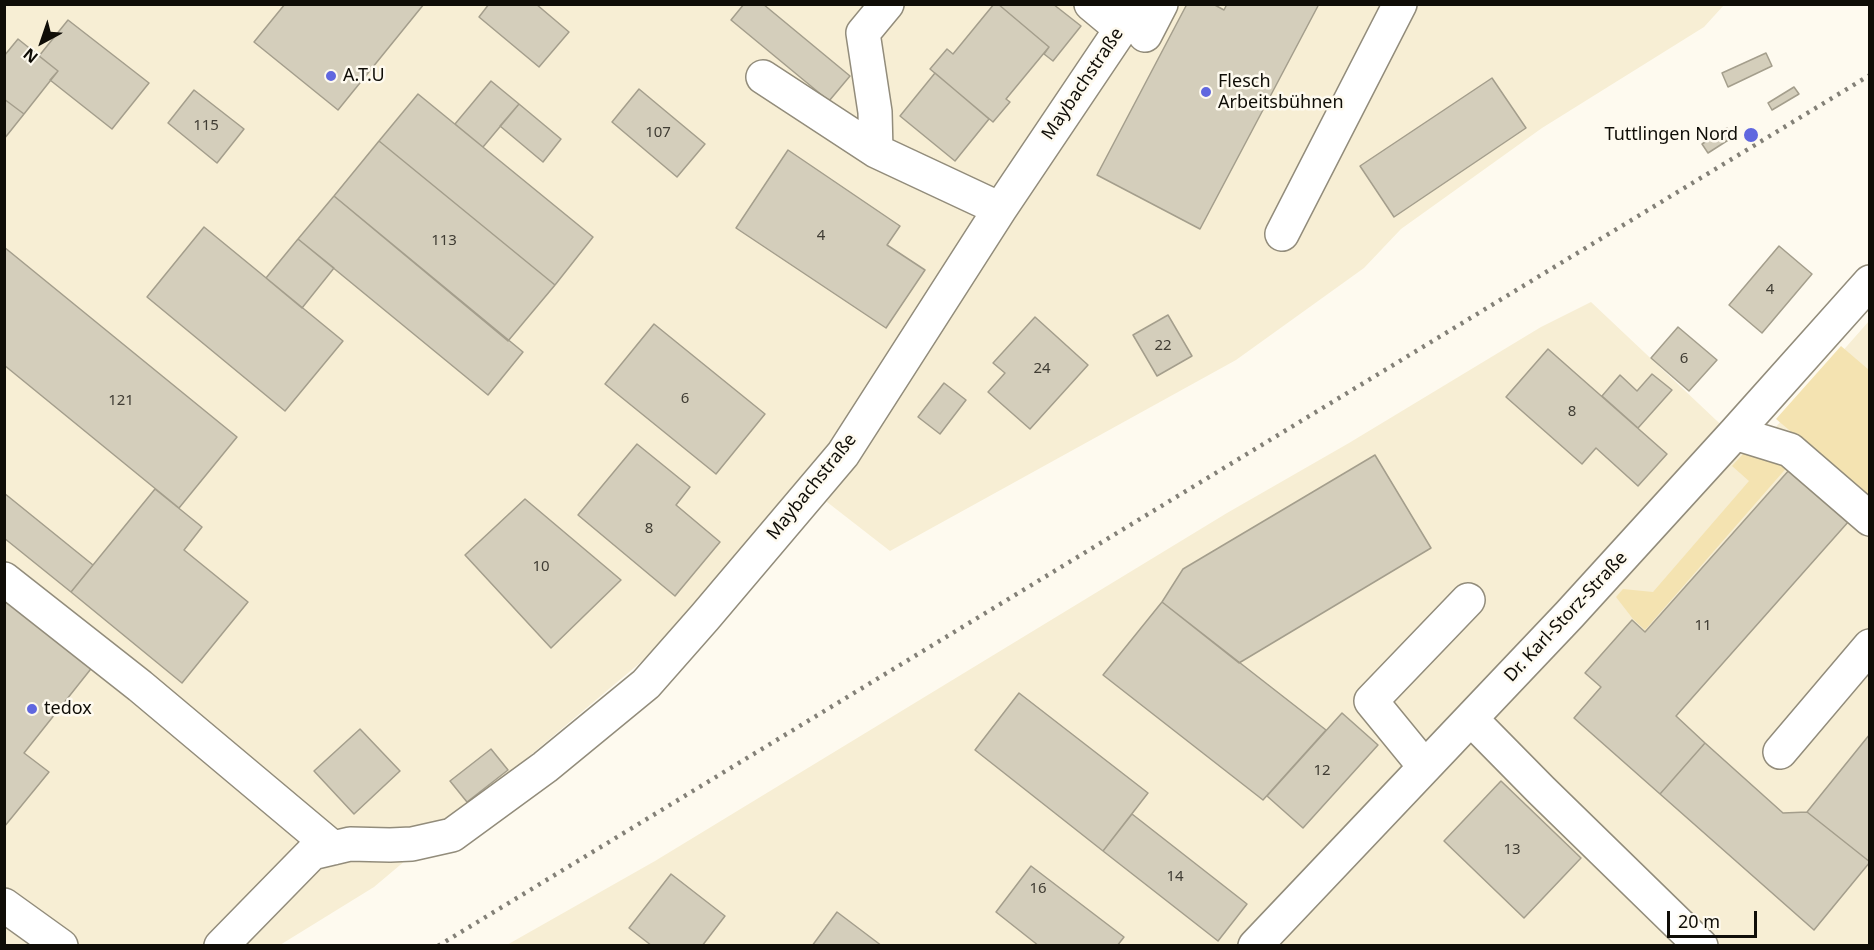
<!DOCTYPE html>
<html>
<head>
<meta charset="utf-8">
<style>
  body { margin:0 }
  #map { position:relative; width:1874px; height:950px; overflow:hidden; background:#fefaef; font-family:"Noto Sans",sans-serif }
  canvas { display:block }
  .frame { position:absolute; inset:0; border:6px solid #0f0d07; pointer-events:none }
  .north { position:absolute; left:12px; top:12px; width:60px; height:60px; -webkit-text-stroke:4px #fefaef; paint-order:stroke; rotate:220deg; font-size:16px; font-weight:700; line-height:24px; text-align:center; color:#0f0d07 }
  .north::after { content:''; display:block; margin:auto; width:21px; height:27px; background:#0f0d07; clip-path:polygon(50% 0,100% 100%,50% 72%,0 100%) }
  .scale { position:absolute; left:1667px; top:911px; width:90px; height:27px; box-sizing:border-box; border:3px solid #0f0d07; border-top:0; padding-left:8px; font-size:18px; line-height:21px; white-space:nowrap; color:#0f0d07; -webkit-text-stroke:4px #fefaef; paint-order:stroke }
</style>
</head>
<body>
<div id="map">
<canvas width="1874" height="950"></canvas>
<div class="frame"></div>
<div class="north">N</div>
<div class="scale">20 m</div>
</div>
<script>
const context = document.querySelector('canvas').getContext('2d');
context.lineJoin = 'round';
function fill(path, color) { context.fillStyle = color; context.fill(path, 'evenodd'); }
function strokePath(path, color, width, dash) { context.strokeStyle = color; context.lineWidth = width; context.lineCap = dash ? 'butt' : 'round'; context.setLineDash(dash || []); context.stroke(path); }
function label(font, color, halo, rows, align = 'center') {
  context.font = font + ' "Noto Sans",sans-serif'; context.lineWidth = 5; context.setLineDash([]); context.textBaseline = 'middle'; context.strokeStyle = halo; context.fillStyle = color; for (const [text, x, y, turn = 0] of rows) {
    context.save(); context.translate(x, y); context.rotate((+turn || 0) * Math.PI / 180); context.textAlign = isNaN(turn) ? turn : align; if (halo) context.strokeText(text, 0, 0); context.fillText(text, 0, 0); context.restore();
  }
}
const built = new Path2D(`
  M 5,5 L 1724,5 L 1704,27 L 1542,128 L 1401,229 L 1364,268 L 1236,360 L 890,551 L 800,481 L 660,646 L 374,887 L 280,945 L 5,946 Z
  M 1591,302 L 1752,454 L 1869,321 L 1869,945 L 505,946 L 655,861 L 1227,513 L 1349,443 L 1541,327 Z`);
const green = new Path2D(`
  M 1841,346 L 1869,370 L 1869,497 L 1776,419 Z
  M 1743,454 L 1770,455 L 1789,465 L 1645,630 L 1633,619 L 1616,597 L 1623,589 L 1653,592 L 1749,481 L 1732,466 Z`);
const building = new Path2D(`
  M 285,4 L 424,4 L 338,110 L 254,42 Z
  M 489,4 L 536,4 L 569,32 L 539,67 L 479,17 Z
  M 744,4 L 763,4 L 850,76 L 829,101 L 731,20 Z
  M 994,4 L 998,4 L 1049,47 L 1006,99 L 1010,102 L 993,122 L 930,69 L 947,49 L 953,54 Z
  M 998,4 L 1053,4 L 1081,26 L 1053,61 L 1044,54 L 1049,47 Z
  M 1187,4 L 1213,4 L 1224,10 L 1227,4 L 1319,4 L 1200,229 L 1097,175 Z
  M 68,20 L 149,83 L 112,129 L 50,80 L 58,71 L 39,56 Z
  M 18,39 L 58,71 L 24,114 L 4,99 L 4,56 Z
  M 1766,53 L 1772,66 L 1728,87 L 1722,73 Z
  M 935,73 L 989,119 L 955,161 L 900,116 Z
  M 1492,78 L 1526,128 L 1394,217 L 1360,166 Z
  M 491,81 L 519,104 L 483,147 L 455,124 Z
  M 1794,87 L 1799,94 L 1772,110 L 1768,103 Z
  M 639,89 L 705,144 L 677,177 L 612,122 Z
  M 194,90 L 244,129 L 217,163 L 168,123 Z
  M 418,94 L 593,237 L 555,285 L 379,141 Z
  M 4,99 L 24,114 L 4,139 Z
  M 519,104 L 561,139 L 543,162 L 500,126 Z
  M 1727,128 L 1733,137 L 1708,153 L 1702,144 Z
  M 379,141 L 555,285 L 508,341 L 334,196 Z
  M 788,150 L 900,226 L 887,245 L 925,270 L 886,328 L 736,228 Z
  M 334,196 L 523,352 L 488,395 L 298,239 Z
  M 204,227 L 343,341 L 285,411 L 147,297 Z
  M 298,239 L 334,268 L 302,308 L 266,278 Z
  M 1779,246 L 1812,274 L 1762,333 L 1729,305 Z
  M 4,247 L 237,437 L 179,508 L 4,365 Z
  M 1168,315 L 1192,356 L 1157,376 L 1133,335 Z
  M 1035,317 L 1088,365 L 1030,429 L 988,392 L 1005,373 L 993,363 Z
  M 654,324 L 765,414 L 716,474 L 605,384 Z
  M 1678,327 L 1717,360 L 1689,391 L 1651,358 Z
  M 1548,349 L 1667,454 L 1638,486 L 1596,448 L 1582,464 L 1506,397 Z
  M 1652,374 L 1672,390 L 1638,428 L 1602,396 L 1620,375 L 1637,391 Z
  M 944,383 L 966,400 L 940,434 L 918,417 Z
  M 637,444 L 690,487 L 676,505 L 720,542 L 675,596 L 578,515 Z
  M 1375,455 L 1431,548 L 1239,663 L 1162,602 L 1183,569 Z
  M 1790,469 L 1849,521 L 1676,716 L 1705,743 L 1660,794 L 1574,718 L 1601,687 L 1585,673 L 1632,620 L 1645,632 Z
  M 155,489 L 202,527 L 184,550 L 248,602 L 182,683 L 71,592 Z
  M 4,493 L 93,565 L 71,592 L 4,538 Z
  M 525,499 L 621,580 L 551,648 L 465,555 Z
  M 4,593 L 94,665 L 24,753 L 49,772 L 4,827 Z
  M 1162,602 L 1326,730 L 1263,800 L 1103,675 Z
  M 1019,693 L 1148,793 L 1103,851 L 975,750 Z
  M 1342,713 L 1378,745 L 1303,828 L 1267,796 Z
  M 360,729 L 400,771 L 354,814 L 314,771 Z
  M 1870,734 L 1870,862 L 1807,812 Z
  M 1705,743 L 1783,813 L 1807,812 L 1870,862 L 1814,930 L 1660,794 Z
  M 491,749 L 508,770 L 467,802 L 450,781 Z
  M 1501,781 L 1581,858 L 1524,918 L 1444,841 Z
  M 1132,814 L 1247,904 L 1218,941 L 1103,851 Z
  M 1031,866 L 1124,937 L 1117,946 L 1039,946 L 996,912 Z
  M 671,874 L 725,916 L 702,946 L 652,946 L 629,928 Z
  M 837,912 L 882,946 L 812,946 Z`);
const minor = new Path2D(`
  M 1091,4 L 1121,29
  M 1145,35 L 1161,4
  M 763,77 L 876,151 L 1000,209
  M 876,151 L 875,112 L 863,33 L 887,4
  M 1282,234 L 1400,4
  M 1735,433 L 1790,450 L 1870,519
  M 4,579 L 140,686 L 333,848
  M 1471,719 L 1541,790 L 1701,946
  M 1780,752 L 1870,646
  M 1425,767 L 1371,701 L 1468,600
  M 4,905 L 61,946
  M 221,946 L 312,853 L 350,844 L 390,845 L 412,844 L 452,835 L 545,767 L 646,684 L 705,617 L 843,454 L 1000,209 L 1121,29 L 1135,4
  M 1255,946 L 1569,615 L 1735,433 L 1870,282`);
const rail = new Path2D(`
  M 438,946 L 1870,75`);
const markers = [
  [331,76,6,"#6067df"],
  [1206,92,6,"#6067df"],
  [1751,135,8,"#6067df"],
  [32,709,6,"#6067df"]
];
const numberNames = [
  ["115",206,126],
  ["107",658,133],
  ["4",821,236],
  ["113",444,241],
  ["4",1770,290],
  ["22",1163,346],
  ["6",1684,359],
  ["24",1042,369],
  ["6",685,399],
  ["121",121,401],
  ["8",1572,412],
  ["8",649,529],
  ["10",541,567],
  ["11",1703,626],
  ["12",1322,771],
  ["13",1512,850],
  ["14",1175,877],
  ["16",1038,889]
];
const poiNames = [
  ["A.T.U",343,76],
  ["Flesch",1218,82],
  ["Arbeitsbühnen",1218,103],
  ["Tuttlingen Nord",1738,135,"right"],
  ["tedox",44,709]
];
const streetNames = [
  ["Maybachstraße",1083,84,-56],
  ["Maybachstraße",812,487,-51],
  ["Dr. Karl-Storz-Straße",1566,617,-47]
];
fill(built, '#f7eed4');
fill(green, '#f4e3b1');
fill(building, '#d4cebb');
strokePath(building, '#a49e8c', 1.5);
strokePath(minor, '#928c7b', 36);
strokePath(minor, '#fff', 33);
strokePath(rail, '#838077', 4.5, [3, 6]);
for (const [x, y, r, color] of markers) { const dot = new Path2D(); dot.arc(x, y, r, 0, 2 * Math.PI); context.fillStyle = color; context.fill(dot); strokePath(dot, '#fefaef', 2); }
label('15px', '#403d34', null, numberNames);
label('18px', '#0f0d07', '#fefaef', poiNames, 'left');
label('18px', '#0f0d07', '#fefaef', streetNames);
</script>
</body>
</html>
